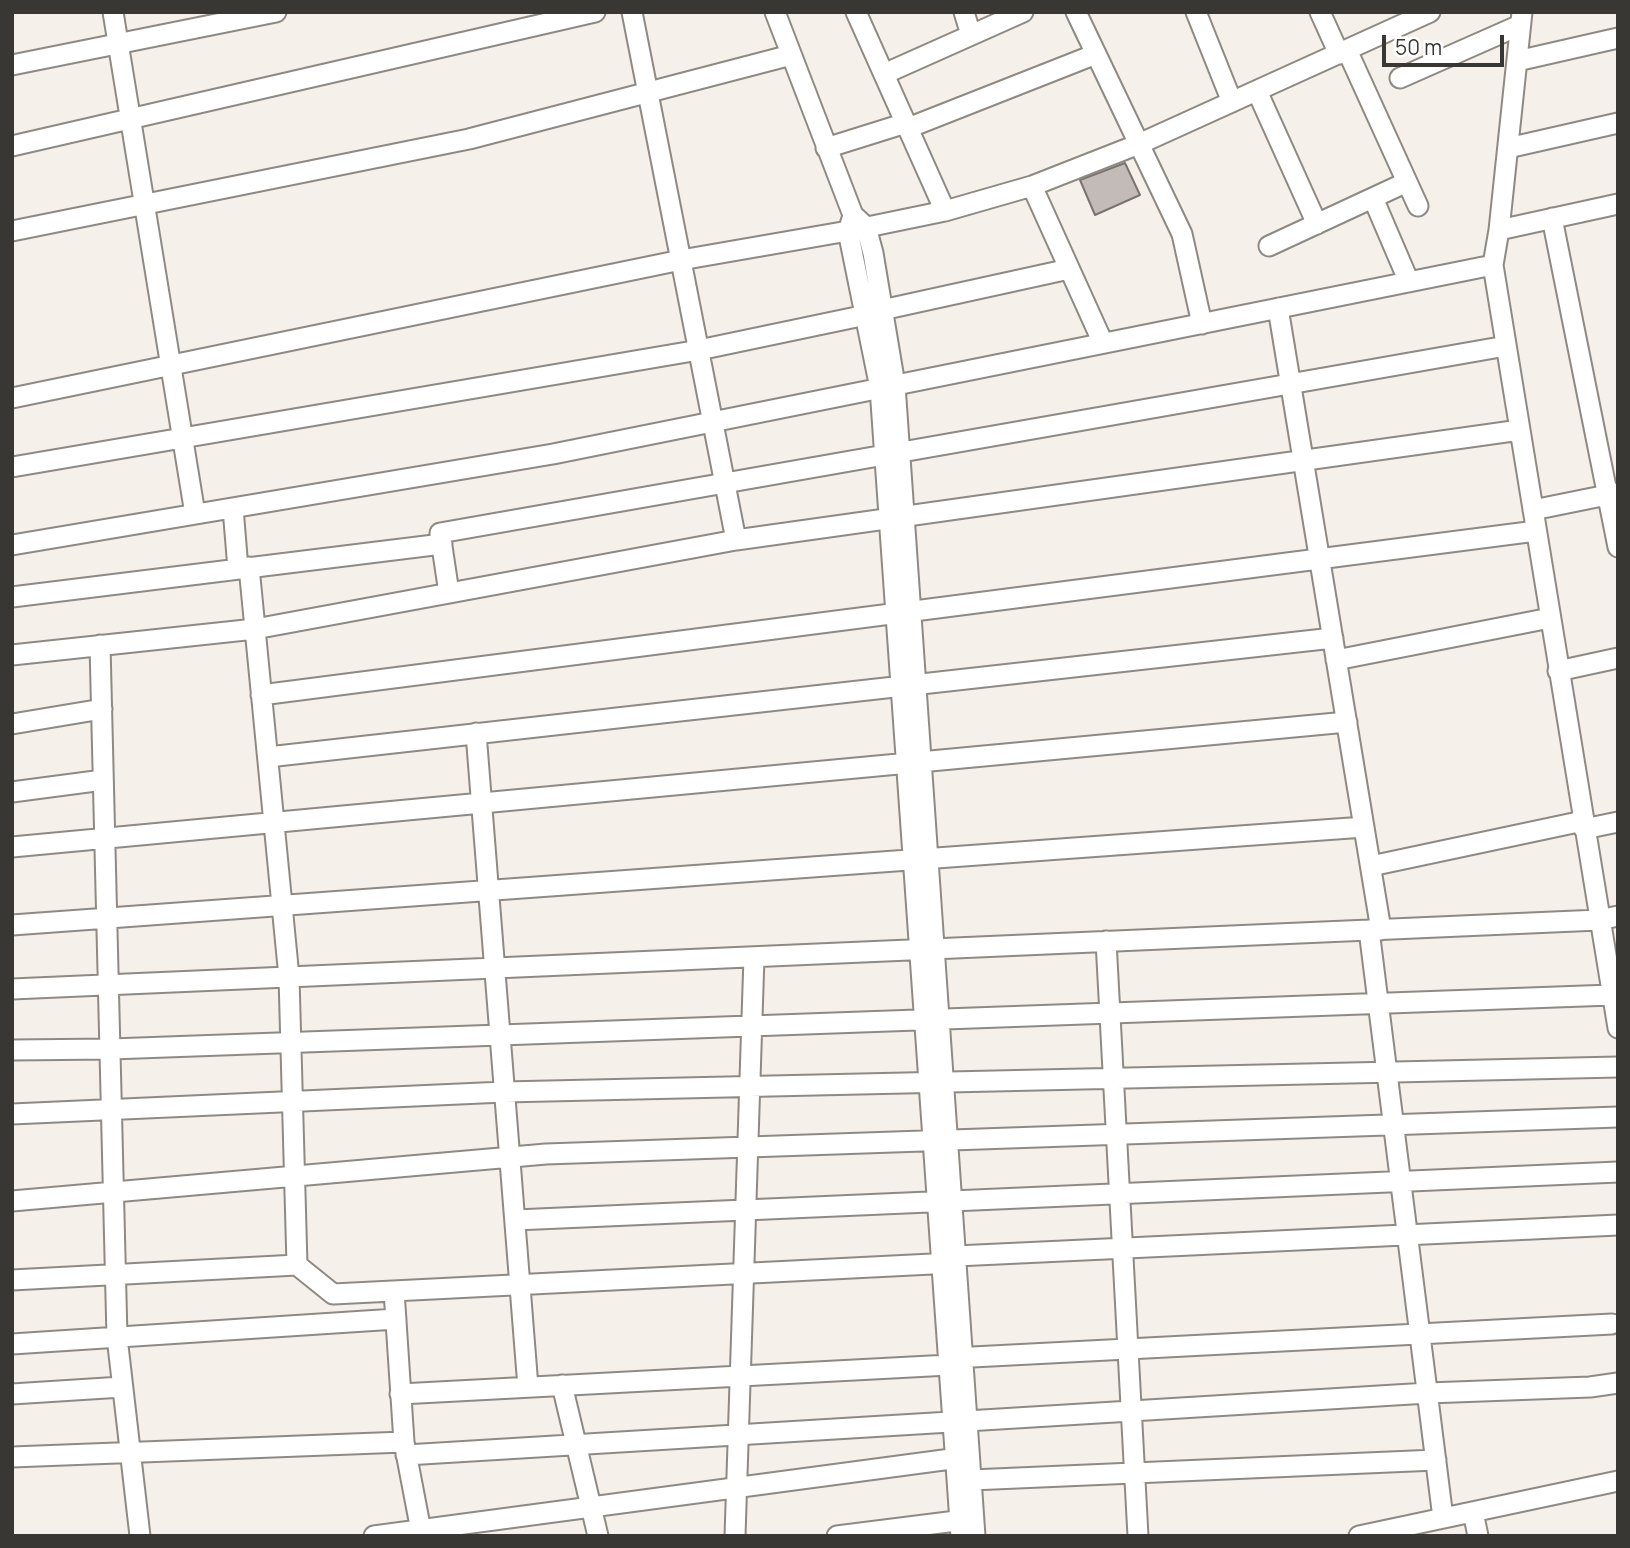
<!DOCTYPE html>
<html>
<head>
<meta charset="utf-8">
<style>
  body { margin:0 }
  #map { position:relative; width:1630px; height:1548px; overflow:hidden; background:#f5f0e9; font-family:Manrope,sans-serif }
  canvas { display:block }
  .frame { position:absolute; inset:0; border:14px solid #393734; pointer-events:none }
  .scale { position:absolute; left:1382px; top:35px; width:122px; height:32px; box-sizing:border-box; border:4px solid #393734; border-top:0; padding-left:9px; font-size:21px; line-height:24px; white-space:nowrap; color:#393734; -webkit-text-stroke:5px #fff; paint-order:stroke }
</style>
</head>
<body>
<div id="map">
<canvas width="1630" height="1548"></canvas>
<div class="frame"></div>
<div class="scale">50 m</div>
</div>
<script>
const context = document.querySelector('canvas').getContext('2d');
context.lineJoin = 'round';
function fill(path, color) { context.fillStyle = color; context.fill(path, 'evenodd'); }
function strokePath(path, color, width, dash) { context.strokeStyle = color; context.lineWidth = width; context.lineCap = dash ? 'butt' : 'round'; context.setLineDash(dash || []); context.stroke(path); }
const building = new Path2D(`
  M 1125,163 L 1140,195 L 1095,215 L 1080,180 Z`);
const minor = new Path2D(`
  M 113,12 L 195,514
  M 632,12 L 736,540
  M 775,12 L 853,215 L 866,227 L 873,253 L 895,385 L 975,1536
  M 856,12 L 945,211
  M 964,12 L 971,35
  M 1076,12 L 1182,234 L 1202,324
  M 1196,12 L 1232,102
  M 1320,12 L 1339,54
  M 1522,12 L 1499,230 L 1493,265 L 1618,1028
  M 1347,50 L 1418,206
  M 1517,61 L 1618,38
  M 12,65 L 276,12
  M 884,74 L 1023,12
  M 1400,78 L 1520,25
  M 1257,91 L 1317,224
  M 908,128 L 1096,54
  M 12,146 L 595,12
  M 826,148 L 906,123
  M 1508,148 L 1618,123
  M 1032,186 L 1103,343
  M 1373,198 L 1409,282
  M 1552,218 L 1618,547
  M 852,219 L 848,231 L 880,388 L 961,1536
  M 1499,230 L 1618,204
  M 12,231 L 469,139 L 791,55
  M 1269,246 L 1407,182
  M 1278,308 L 1381,930
  M 882,310 L 1069,269
  M 12,398 L 681,260 L 848,231 L 945,211 L 1032,186 L 1139,144 L 1430,12
  M 12,467 L 699,350 L 866,315
  M 233,508 L 238,569
  M 1533,510 L 1617,493
  M 12,545 L 553,454 L 1493,265
  M 249,567 L 289,977 L 297,1265
  M 449,593 L 440,533 L 1506,346
  M 12,597 L 442,544
  M 100,645 L 117,1337 L 140,1536
  M 12,655 L 255,629 L 736,540 L 1520,430
  M 1336,660 L 1550,618
  M 1558,671 L 1618,658
  M 261,695 L 1536,531
  M 12,724 L 102,709
  M 476,733 L 528,1387
  M 268,757 L 1333,638
  M 12,792 L 103,780
  M 1584,829 L 1618,822
  M 12,847 L 1347,722
  M 1371,866 L 1583,821
  M 12,925 L 1364,827
  M 1369,930 L 1443,1518
  M 1106,941 L 1138,1536
  M 12,989 L 1599,920 L 1618,916
  M 12,1050 L 111,1049 L 1612,995
  M 12,1114 L 504,1092 L 1618,1067
  M 12,1201 L 546,1154 L 1618,1117
  M 515,1220 L 1618,1172
  M 956,1256 L 1618,1225
  M 12,1280 L 297,1265 L 333,1294 L 952,1263
  M 394,1291 L 404,1442 L 422,1536
  M 12,1344 L 396,1319
  M 953,1358 L 1612,1324
  M 562,1385 L 598,1536
  M 12,1394 L 122,1387
  M 400,1394 L 949,1365
  M 406,1455 L 1428,1393 L 1590,1387 L 1618,1383
  M 12,1457 L 404,1442
  M 971,1480 L 1436,1460
  M 1473,1512 L 1478,1536
  M 374,1536 L 966,1457
  M 735,1536 L 754,957
  M 837,1536 L 972,1519
  M 1359,1536 L 1618,1481`);
fill(building, '#c3bbb7');
strokePath(building, '#7b7370', 2);
strokePath(minor, '#8e8a83', 23);
strokePath(minor, '#fff', 19);
</script>
</body>
</html>
